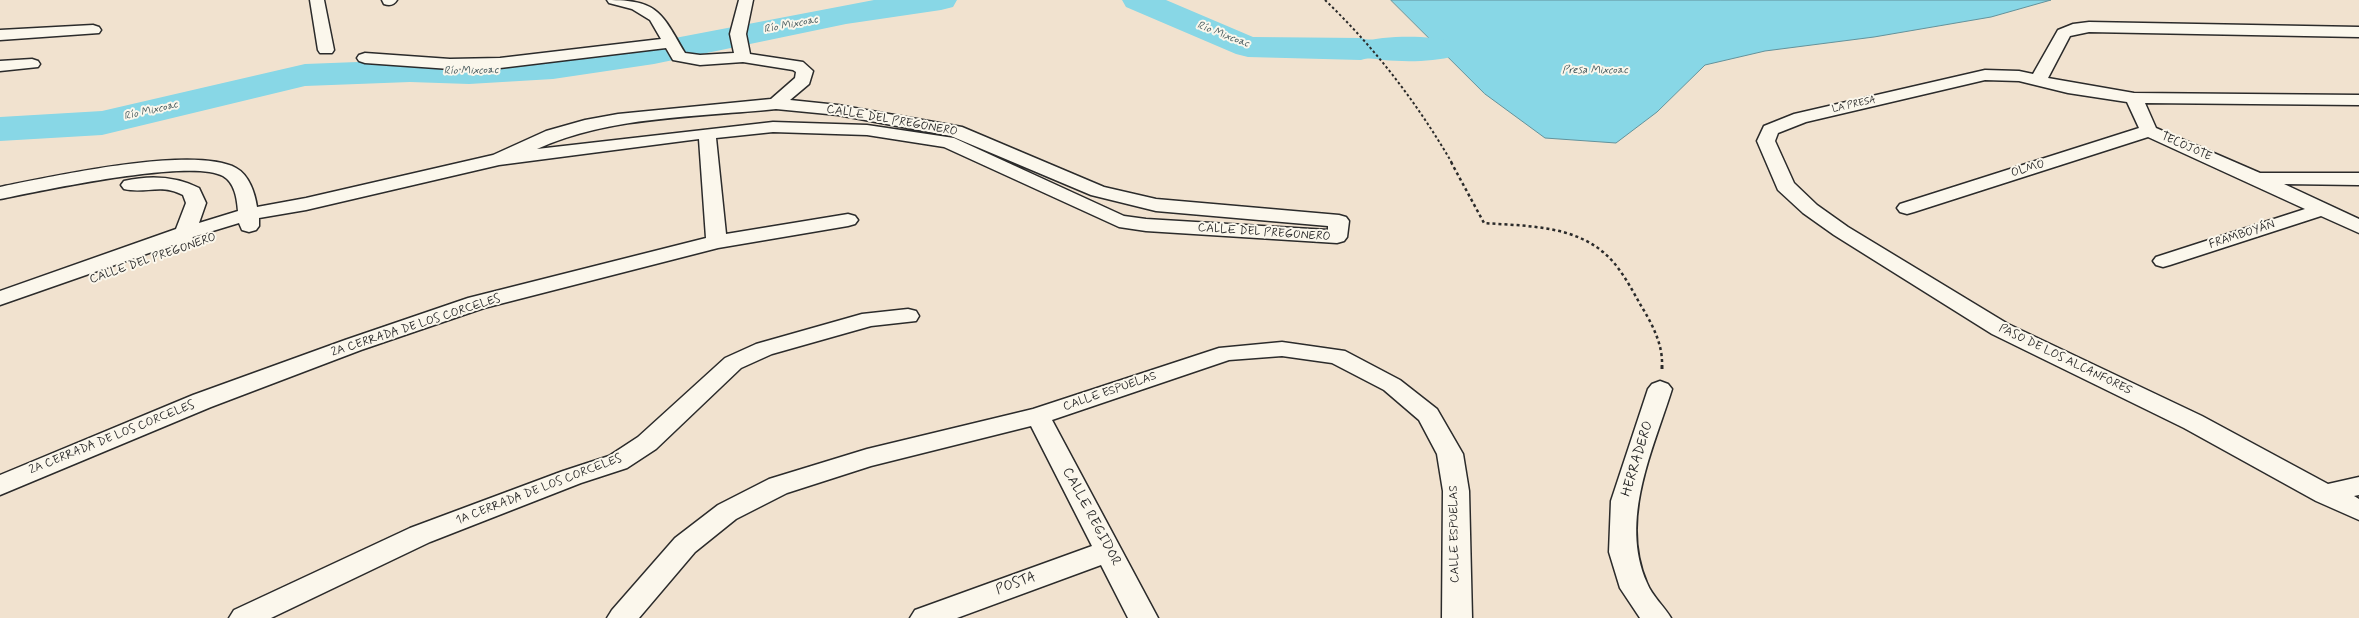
<!DOCTYPE html>
<html>
<head>
<meta charset="utf-8">
<style>
  body { margin:0 }
  canvas { display:block; background:#f1e2cf }
</style>
</head>
<body>
<canvas width="2359" height="618"></canvas>
<script>
const context = document.querySelector('canvas').getContext('2d');
context.lineJoin = 'round';
function fill(path, color) { context.fillStyle = color; context.fill(path, 'evenodd'); }
function strokePath(path, color, width, dash) { context.strokeStyle = color; context.lineWidth = width; context.lineCap = dash ? 'butt' : 'round'; context.setLineDash(dash || []); context.stroke(path); }
function label(font, color, halo, rows, align = 'center') {
  context.font = font + ' Mynerve,sans-serif'; context.lineWidth = 4; context.setLineDash([]); context.textBaseline = 'middle'; context.strokeStyle = halo; context.fillStyle = color; for (const [text, x, y, turn = 0] of rows) {
    context.save(); context.translate(x, y); context.rotate((+turn || 0) * Math.PI / 180); context.textAlign = isNaN(turn) ? turn : align; if (halo) context.strokeText(text, 0, 0); context.fillText(text, 0, 0); context.restore();
  }
}
const water = new Path2D(`
  M 1391,0 L 2051,0 L 1991,17 L 1874,37 L 1765,51 L 1705,65 L 1657,112 L 1616,143 L 1545,138 L 1485,94 Z`);
const river = new Path2D(`
  M 874,0 L 957,0 L 953,7 L 941,10 L 846,24 L 654,64 L 553,79 L 469,84 L 410,82 L 305,86 L 102,135 L 0,141 L 0,117 L 102,111 L 305,64 L 410,60 L 469,62 L 553,57 L 654,42 Z
  M 1122,0 L 1166,0 L 1253,37 L 1361,38 C 1370,41 1374,39 1383,38 C 1405,36 1433,36 1455,42 L 1461,49 L 1455,56 C 1433,62 1405,62 1383,60 C 1374,59 1370,57 1361,60 L 1248,57 L 1236,54 L 1126,7 Z`);
const pathFar2 = new Path2D(`
  M 1325,0 C 1376,49 1417,103 1452,163`);
const pathFar1 = new Path2D(`
  M 1451,162 L 1484,223 C 1524,226 1571,225 1603,252 C 1619,265 1630,286 1640,304 C 1651,322 1663,343 1662,366`);
const path = new Path2D(`
  M 1662,369 L 1662,365`);
const minor = new Path2D(`
  M 310,0 L 324,0 L 334,50 L 332,53 L 320,53 L 318,50 Z
  M 382,0 L 397,0 C 394,5 390,6 384,4 Z
  M 607,0 C 658,0 661,12 685,53 L 700,55 L 734,53 L 730,34 L 739,0 L 753,0 L 746,34 L 750,54 L 803,62 L 813,71 L 809,84 L 790,100 L 838,105 L 962,127 L 1104,187 L 1156,199 L 1339,215 L 1346,217 L 1349,221 L 1347,237 L 1344,241 L 1337,243 L 1146,231 L 1119,227 L 944,147 L 867,135 L 773,132 L 716,138 L 726,234 L 848,214 L 855,216 L 858,220 L 855,224 L 848,226 L 718,248 L 484,308 L 361,350 L 211,407 L 0,495 L 0,475 L 193,395 L 345,340 L 468,298 L 706,238 L 699,139 L 499,165 L 306,210 L 259,218 L 259,226 L 256,230 L 249,232 L 242,230 L 239,223 L 193,237 L 188,247 L 181,249 L 174,247 L 172,245 L 0,305 L 0,291 L 176,229 L 186,203 L 183,195 C 161,183 146,194 124,189 L 121,185 L 124,181 C 150,175 175,176 199,188 L 206,203 L 199,223 L 238,211 C 237,199 235,183 223,176 C 191,158 40,191 0,199 L 0,187 C 50,177 193,145 236,168 C 249,175 255,193 257,207 L 306,198 L 493,155 L 546,131 L 585,120 L 618,114 L 771,99 L 795,78 L 796,72 L 793,70 L 743,62 L 700,65 L 673,60 L 666,48 L 500,68 L 450,69 L 365,63 L 359,61 L 357,58 L 359,55 L 365,53 L 450,59 L 500,58 L 661,39 L 650,20 L 632,9 L 609,3 ZM 776,109 L 838,115 L 951,136 L 1091,195 L 1156,211 L 1328,226 L 1328,230 L 1146,219 L 1124,216 L 954,138 L 867,125 L 773,122 L 537,149 C 609,116 698,117 776,109 Z
  M 2089,22 L 2359,27 L 2359,37 L 2089,32 L 2070,36 L 2048,78 L 2134,93 L 2359,95 L 2359,105 L 2145,103 L 2156,128 L 2260,173 L 2359,173 L 2359,185 L 2284,184 L 2359,219 L 2359,233 L 2321,216 L 2170,265 L 2163,267 L 2156,265 L 2153,261 L 2156,257 L 2305,209 L 2148,137 L 1914,212 L 1907,214 L 1900,212 L 1897,208 L 1900,204 L 2139,128 L 2127,102 L 2068,93 L 2019,81 L 1985,80 L 1806,122 L 1778,133 L 1775,141 L 1794,183 L 1817,205 L 1848,227 L 2008,324 L 2202,416 L 2328,484 L 2359,477 L 2359,495 L 2354,496 L 2359,499 L 2359,520 L 2316,501 L 2184,428 L 1992,334 L 1834,235 L 1803,213 L 1778,190 L 1757,141 L 1764,126 L 1794,114 L 1985,70 L 2019,71 L 2033,74 L 2058,30 L 2073,24 Z
  M 93,25 L 99,27 L 101,30 L 99,33 L 0,40 L 0,30 Z
  M 32,59 L 38,61 L 40,64 L 38,67 L 0,71 L 0,61 Z
  M 908,309 L 916,311 L 919,316 L 916,321 L 871,326 L 772,354 L 741,368 L 656,449 L 627,468 L 581,483 L 430,542 L 271,618 L 229,618 L 234,610 L 410,528 L 563,471 L 609,456 L 638,437 L 725,358 L 756,344 L 862,314 Z
  M 1282,342 L 1345,351 L 1400,380 L 1437,409 L 1463,454 L 1469,491 L 1472,618 L 1442,618 L 1443,491 L 1437,454 L 1419,420 L 1384,390 L 1332,363 L 1282,356 L 1229,360 L 1052,420 L 1158,618 L 1128,618 L 1101,565 L 957,618 L 910,618 L 915,610 L 1092,546 L 1031,426 L 871,466 L 787,493 L 736,519 L 695,552 L 639,618 L 607,618 L 612,610 L 675,538 L 718,505 L 769,479 L 867,449 L 1033,409 L 1219,348 Z
  M 1660,381 L 1668,384 L 1672,389 C 1653,450 1619,520 1647,583 C 1652,596 1664,606 1671,618 L 1640,618 L 1620,588 L 1609,552 L 1611,501 L 1648,389 L 1652,384 Z`);
const farStreetnames = [
  ["LA PRESA",1854,105,-13]
];
const farWaternames = [
  ["Río Mixcoac",791,25,-11],
  ["Río Mixcoac",1223,35,21],
  ["Río Mixcoac",471,71,-1],
  ["Presa Mixcoac",1595,71],
  ["Río Mixcoac",151,111,-13]
];
const streetNames = [
  ["CALLE DEL PREGONERO",892,121,10],
  ["TECOJOTE",2186,147,24],
  ["OLMO",2028,169,-17],
  ["CALLE DEL PREGONERO",1264,233,4],
  ["FRAMBOYÁN",2242,235,-18],
  ["CALLE DEL PREGONERO",153,259,-19],
  ["2A CERRADA DE LOS CORCELES",416,326,-18],
  ["PASO DE LOS ALCANFORES",2065,360,26],
  ["CALLE ESPUELAS",1110,392,-19],
  ["2A CERRADA DE LOS CORCELES",112,438,-22],
  ["1A CERRADA DE LOS CORCELES",539,490,-21],
  ["CALLE ESPUELAS",1455,534,-91]
];
const nearStreetnames = [
  ["HERRADERO",1638,459,-73],
  ["CALLE REGIDOR",1091,517,62],
  ["POSTA",1016,584,-20]
];
fill(water, '#88d7e6');
strokePath(water, '#63929b', 1);
fill(river, '#88d7e6');
strokePath(minor, '#2b2b2b', 3);
strokePath(pathFar2, '#2b2b2b', 2, [2.5, 2.5]);
strokePath(pathFar1, '#2b2b2b', 2.5, [3, 3]);
strokePath(path, '#2b2b2b', 3, [3.5, 3.5]);
fill(minor, '#fbf7ec');
label('10px', '#2b2b2b', '#fbf7ec', farStreetnames);
label('italic 11px', '#42565a', '#fbf7ec', farWaternames);
label('12px', '#2b2b2b', '#fbf7ec', streetNames);
label('14px', '#2b2b2b', '#fbf7ec', nearStreetnames);
</script>
</body>
</html>
